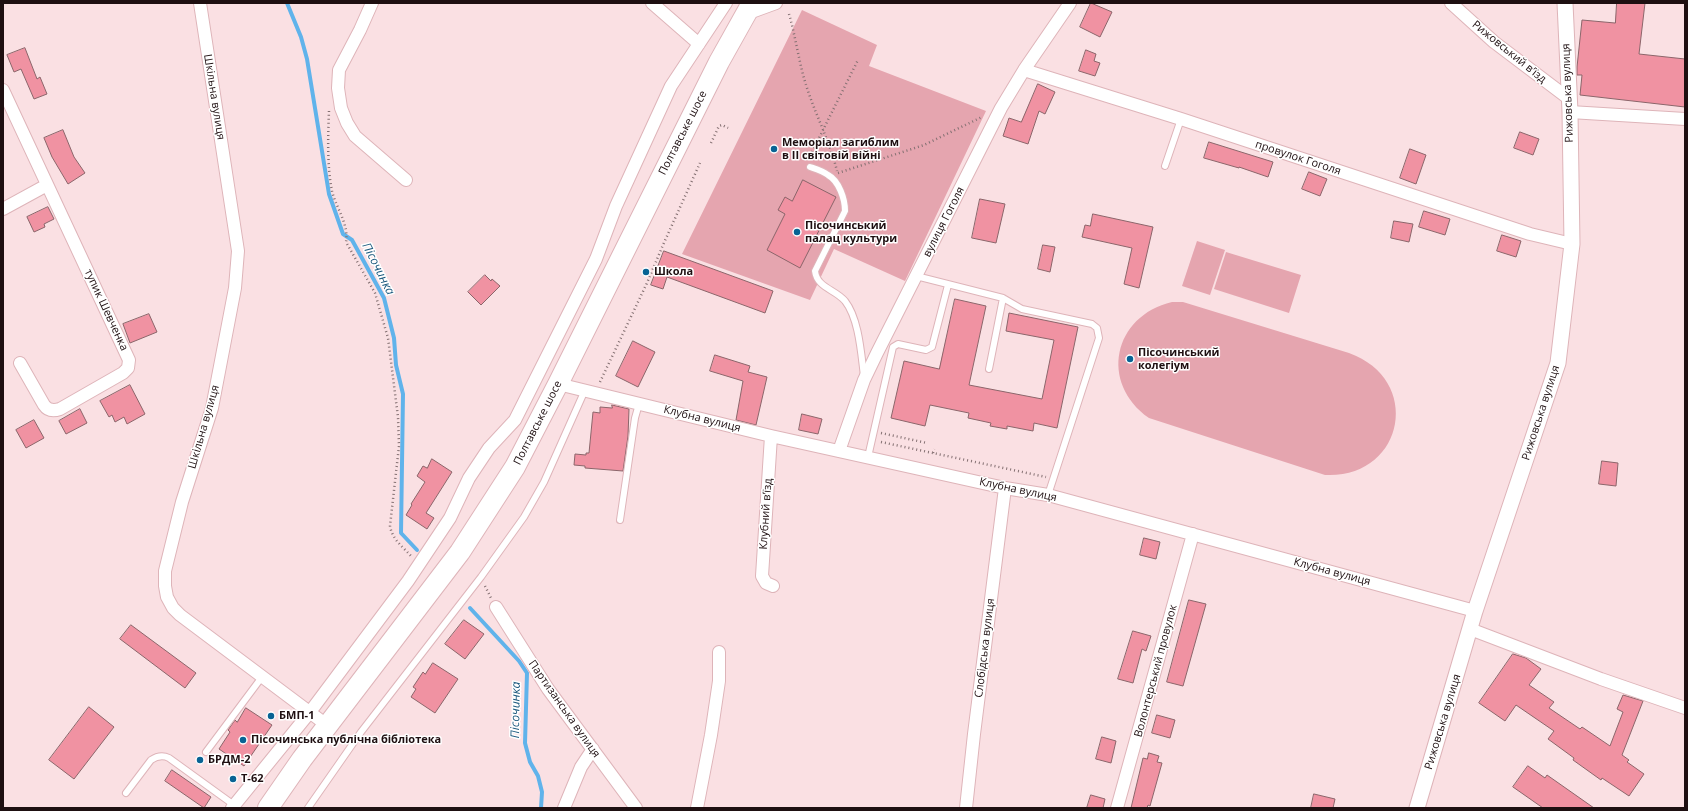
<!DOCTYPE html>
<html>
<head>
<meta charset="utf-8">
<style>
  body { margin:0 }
  #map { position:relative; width:1688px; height:811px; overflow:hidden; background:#fae0e3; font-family:"Open Sans",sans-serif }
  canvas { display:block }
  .frame { position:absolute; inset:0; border:4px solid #1e0f11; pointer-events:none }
</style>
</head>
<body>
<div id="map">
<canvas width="1688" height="811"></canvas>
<div class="frame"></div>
</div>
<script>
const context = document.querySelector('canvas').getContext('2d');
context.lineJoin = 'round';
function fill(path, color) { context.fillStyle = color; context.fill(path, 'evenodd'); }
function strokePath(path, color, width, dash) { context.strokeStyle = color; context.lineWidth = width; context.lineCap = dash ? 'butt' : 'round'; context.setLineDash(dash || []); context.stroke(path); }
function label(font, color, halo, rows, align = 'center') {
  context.font = font + ' "Open Sans",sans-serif'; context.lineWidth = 3; context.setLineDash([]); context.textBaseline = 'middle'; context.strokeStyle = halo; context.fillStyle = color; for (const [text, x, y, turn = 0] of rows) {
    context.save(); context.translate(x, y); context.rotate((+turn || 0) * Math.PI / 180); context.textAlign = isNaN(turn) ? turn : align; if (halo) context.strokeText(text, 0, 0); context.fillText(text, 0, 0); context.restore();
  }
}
const green = new Path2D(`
  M 802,10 L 877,45 L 869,66 L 986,111 L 905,281 L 834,249 L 810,300 L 682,254 Z
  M 1197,241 L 1225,250 L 1210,295 L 1182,286 Z
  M 1226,252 L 1301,275 L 1289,313 L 1214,289 Z
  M 1172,302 L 1183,302 L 1349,353 C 1424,380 1404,479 1325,475 L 1149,418 C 1099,383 1113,316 1172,302 Z`);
const stream = new Path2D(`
  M 287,3 L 301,37 L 307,59 L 329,194 L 343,234 L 352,240 L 384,298 L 394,338 L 396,365 L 403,394 L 401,533 L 417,550
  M 470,608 L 519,661 L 527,673 L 525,743 L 530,762 L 538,776 L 542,792 L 541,808`);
const building = new Path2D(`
  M 1091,3 L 1112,12 L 1100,37 L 1080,27 Z
  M 1617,3 L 1645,3 L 1639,54 L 1685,59 L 1685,107 L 1580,95 L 1582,75 L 1577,75 L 1577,67 L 1582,20 L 1615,23 Z
  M 25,48 L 37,79 L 40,77 L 47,94 L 34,99 L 21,69 L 14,72 L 7,55 Z
  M 1086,50 L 1096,54 L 1094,61 L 1100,63 L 1095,76 L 1079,71 Z
  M 1038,84 L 1055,92 L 1045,114 L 1039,111 L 1028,144 L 1003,136 L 1009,118 L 1021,122 Z
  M 63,130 L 74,157 L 85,173 L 68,184 L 52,157 L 44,138 Z
  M 1520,132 L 1539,139 L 1533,155 L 1514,148 Z
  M 1209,142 L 1273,162 L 1268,177 L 1239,167 L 1239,168 L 1204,158 Z
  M 1410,149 L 1426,155 L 1416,184 L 1400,178 Z
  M 1309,172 L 1327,179 L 1320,196 L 1302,189 Z
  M 803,180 L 836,197 L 800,268 L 767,250 L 785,214 L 778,210 L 785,197 L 792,201 Z
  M 980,199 L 1005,204 L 996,243 L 972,238 Z
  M 48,207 L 54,219 L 44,224 L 45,227 L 34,232 L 27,217 Z
  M 1424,211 L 1450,219 L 1445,235 L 1419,227 Z
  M 1093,214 L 1153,227 L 1139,288 L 1124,284 L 1132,248 L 1082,237 L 1085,225 L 1090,226 Z
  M 1394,221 L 1413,224 L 1409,242 L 1391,238 Z
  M 1502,235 L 1521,241 L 1516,257 L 1497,251 Z
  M 1043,245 L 1055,247 L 1050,272 L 1038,269 Z
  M 664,251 L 773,291 L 765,313 L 667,277 L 663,289 L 651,285 Z
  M 485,275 L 491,281 L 492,279 L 500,286 L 481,305 L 468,292 Z
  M 955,299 L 986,306 L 969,385 L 1042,399 L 1054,340 L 1006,331 L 1009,313 L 1078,327 L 1057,428 L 1034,423 L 1033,431 L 1007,426 L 1007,429 L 990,426 L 991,423 L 968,418 L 969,413 L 930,405 L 925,426 L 891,418 L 904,361 L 939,369 Z
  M 149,314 L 157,332 L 130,343 L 123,324 Z
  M 633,341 L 655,352 L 638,387 L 616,376 Z
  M 715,355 L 750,366 L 748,372 L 767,377 L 756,425 L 736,420 L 743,381 L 710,371 Z
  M 130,385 L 145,414 L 127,424 L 124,417 L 115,422 L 112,415 L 109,417 L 100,401 Z
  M 612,405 L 629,409 L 628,436 L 623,471 L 585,468 L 585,466 L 574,465 L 575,454 L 586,455 L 586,453 L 589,453 L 593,412 L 600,413 L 600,407 L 612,408 Z
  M 80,409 L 87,423 L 66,434 L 59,421 Z
  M 802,414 L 822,419 L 818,434 L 799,430 Z
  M 34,420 L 44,438 L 26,448 L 16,430 Z
  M 432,459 L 452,472 L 426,513 L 434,518 L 427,529 L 406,515 L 412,505 L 411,504 L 425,482 L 417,476 L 423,466 L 427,468 Z
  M 1602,461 L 1618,463 L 1616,486 L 1599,484 Z
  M 1144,538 L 1160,542 L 1156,559 L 1140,555 Z
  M 1189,600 L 1206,604 L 1183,686 L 1167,682 Z
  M 464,620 L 484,634 L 465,659 L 445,644 Z
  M 131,625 L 196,673 L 185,688 L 120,639 Z
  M 1133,631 L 1151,636 L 1146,651 L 1142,649 L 1133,683 L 1118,679 Z
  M 1513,654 L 1526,658 L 1541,669 L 1529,685 L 1554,702 L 1549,708 L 1580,729 L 1582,727 L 1610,746 L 1623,712 L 1617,709 L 1623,695 L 1643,701 L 1622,755 L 1629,760 L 1627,762 L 1644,774 L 1629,796 L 1602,778 L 1601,780 L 1573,760 L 1574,758 L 1548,739 L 1554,731 L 1516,705 L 1505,721 L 1479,703 Z
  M 433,663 L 458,679 L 435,713 L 411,697 L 416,689 L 413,687 L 423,672 L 425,674 Z
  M 89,707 L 114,727 L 74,779 L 49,760 Z
  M 246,708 L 272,725 L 244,766 L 219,749 L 230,732 L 228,730 L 235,720 L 237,722 Z
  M 1157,715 L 1175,720 L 1170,738 L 1152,733 Z
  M 1102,737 L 1116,741 L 1111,763 L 1096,759 Z
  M 1149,753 L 1159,756 L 1157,762 L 1162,763 L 1150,806 L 1148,805 L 1147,808 L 1131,808 L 1143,758 L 1147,759 Z
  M 1528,766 L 1545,778 L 1547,775 L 1594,808 L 1543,808 L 1513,787 Z
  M 172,770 L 211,797 L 204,808 L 165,781 Z
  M 1314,794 L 1335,799 L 1333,808 L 1311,808 Z
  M 1091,795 L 1105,799 L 1103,808 L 1087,808 Z`);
const path = new Path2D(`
  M 789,14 C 796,38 799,64 807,88 C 816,116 830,142 837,171
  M 329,111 C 328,135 327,167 332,191 C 336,208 349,224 346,242 L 375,293 L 388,338 L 398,417 L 399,446 L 390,526 C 392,539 403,547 411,556
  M 711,143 L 719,126 L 722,125 L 728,128
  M 812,152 L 858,60
  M 838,173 L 924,145 L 982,117
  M 600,382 L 647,283 L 663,245 L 700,163
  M 881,433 L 927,443
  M 881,442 L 1046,477
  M 933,453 L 934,449
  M 485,586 L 491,598`);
const service = new Path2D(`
  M 1165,166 L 1181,119
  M 810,167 C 816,169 823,171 828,175 C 839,181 845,199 845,211 L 815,271 C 817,288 835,289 845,301 C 859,319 861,353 864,376
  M 916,276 L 1003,298 L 1022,309 L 1092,324 L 1097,328 L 1099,338 L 1048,495
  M 989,369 L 1003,298
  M 868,457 L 893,347 L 898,344 L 926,350 L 932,347 L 948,285
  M 620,520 L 635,418 L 639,404
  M 206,752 L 262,677
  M 126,793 L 151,760 C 157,756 163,755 169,758 L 234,805
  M 308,808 L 361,732 L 481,577 L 524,517 L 544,482 L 585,390`);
const minor = new Path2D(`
  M 200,3 L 238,251 L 235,288 L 212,408 L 182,502 L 165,571 L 165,586 L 167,597 L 173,608 L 180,615 L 328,726
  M 372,3 L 360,30 L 339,70 L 338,88 L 341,108 L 347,123 L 355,136 L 406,180
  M 652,3 L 699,44
  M 1451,3 L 1494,42 L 1568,98
  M 746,14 L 776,3
  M 1024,70 L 1181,119 L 1530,234 L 1572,244
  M 3,90 L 129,360 L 128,368 L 123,373 L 60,409 C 54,411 48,411 44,405 L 20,363
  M 1570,112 L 1685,119
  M 3,209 L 47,185
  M 558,384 L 771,436 L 1005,488 L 1048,495 L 1475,611
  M 771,436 L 762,576 L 766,583 L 773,586
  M 839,451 L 864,380 L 877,353 L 1001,108 L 1024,70 L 1070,3
  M 496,607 L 548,689 L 636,808
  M 1470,629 L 1601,679 L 1685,708
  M 232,808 L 310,712 L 408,581 L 450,518 L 469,478 L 489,448 L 515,420 L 596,259 L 616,206 L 671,86 L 726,3
  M 564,808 L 581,767 L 593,749
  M 697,808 L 711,735 L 719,681 L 719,652
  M 966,808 L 974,734 L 1005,488
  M 1117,808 L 1193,534`);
const tertiary = new Path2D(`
  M 1417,808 L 1475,611 L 1558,363 L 1572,244 L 1570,112 L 1565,3`);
const trunk = new Path2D(`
  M 268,808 L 302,759 L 460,552 L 515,467 L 558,384 L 719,62 L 752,3`);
const markers = [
  [774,149,4,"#086394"],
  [797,232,4,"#086394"],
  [646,272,4,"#086394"],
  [1130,359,4,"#086394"],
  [271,716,4,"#086394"],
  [243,740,4,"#086394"],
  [200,760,4,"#086394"],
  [233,779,4,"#086394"]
];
const streetNames = [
  ["Рижовський в’їзд",1509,52,39],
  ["Рижовська вулиця",1568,93,-92],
  ["Шкільна вулиця",214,97,81],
  ["Полтавське шосе",683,133,-63],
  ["провулок Гоголя",1298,158,18],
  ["вулиця Гоголя",944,222,-63],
  ["тупик Шевченка",106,310,65],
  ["Рижовська вулиця",1541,413,-72],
  ["Клубна вулиця",702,419,14],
  ["Полтавське шосе",538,423,-63],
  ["Шкільна вулиця",204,427,-74],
  ["Клубна вулиця",1018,490,12],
  ["Клубний в’їзд",766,514,-86],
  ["Клубна вулиця",1332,572,15],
  ["Слобідська вулиця",985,648,-83],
  ["Волонтерський провулок",1156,671,-75],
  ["Партизанська вулиця",564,709,55],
  ["Рижовська вулиця",1443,722,-73]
];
const poiNames = [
  ["Меморіал загиблим",782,143],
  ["в II світовій війні",782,156],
  ["Пісочинський",805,226],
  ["палац культури",805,239],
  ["Школа",654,272],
  ["Пісочинський",1138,353],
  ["колегіум",1138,366],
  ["БМП-1",279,716],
  ["Пісочинська публічна бібліотека",251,740],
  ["БРДМ-2",208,760],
  ["Т-62",241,779]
];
const waterNames = [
  ["Пісочинка",378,269,63],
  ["Пісочинка",516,710,-89]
];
fill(green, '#e5a5af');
strokePath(stream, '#60b3eb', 4);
fill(building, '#f092a2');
strokePath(building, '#8b656a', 1);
strokePath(service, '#deb4b9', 8);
strokePath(minor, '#deb4b9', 14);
strokePath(tertiary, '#deb4b9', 17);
strokePath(trunk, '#deb4b9', 22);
strokePath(path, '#847072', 2.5, [1, 3]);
strokePath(service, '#fff', 6);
strokePath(minor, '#fff', 12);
strokePath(tertiary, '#fff', 15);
strokePath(trunk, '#fff', 20);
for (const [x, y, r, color] of markers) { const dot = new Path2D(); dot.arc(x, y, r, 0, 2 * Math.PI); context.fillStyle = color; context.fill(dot); strokePath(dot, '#fff', 1.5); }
label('11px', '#1e0f11', '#fff', streetNames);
label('bold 11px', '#1e0f11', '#fff', poiNames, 'left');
label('italic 12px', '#1c597e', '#fff', waterNames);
</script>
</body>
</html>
